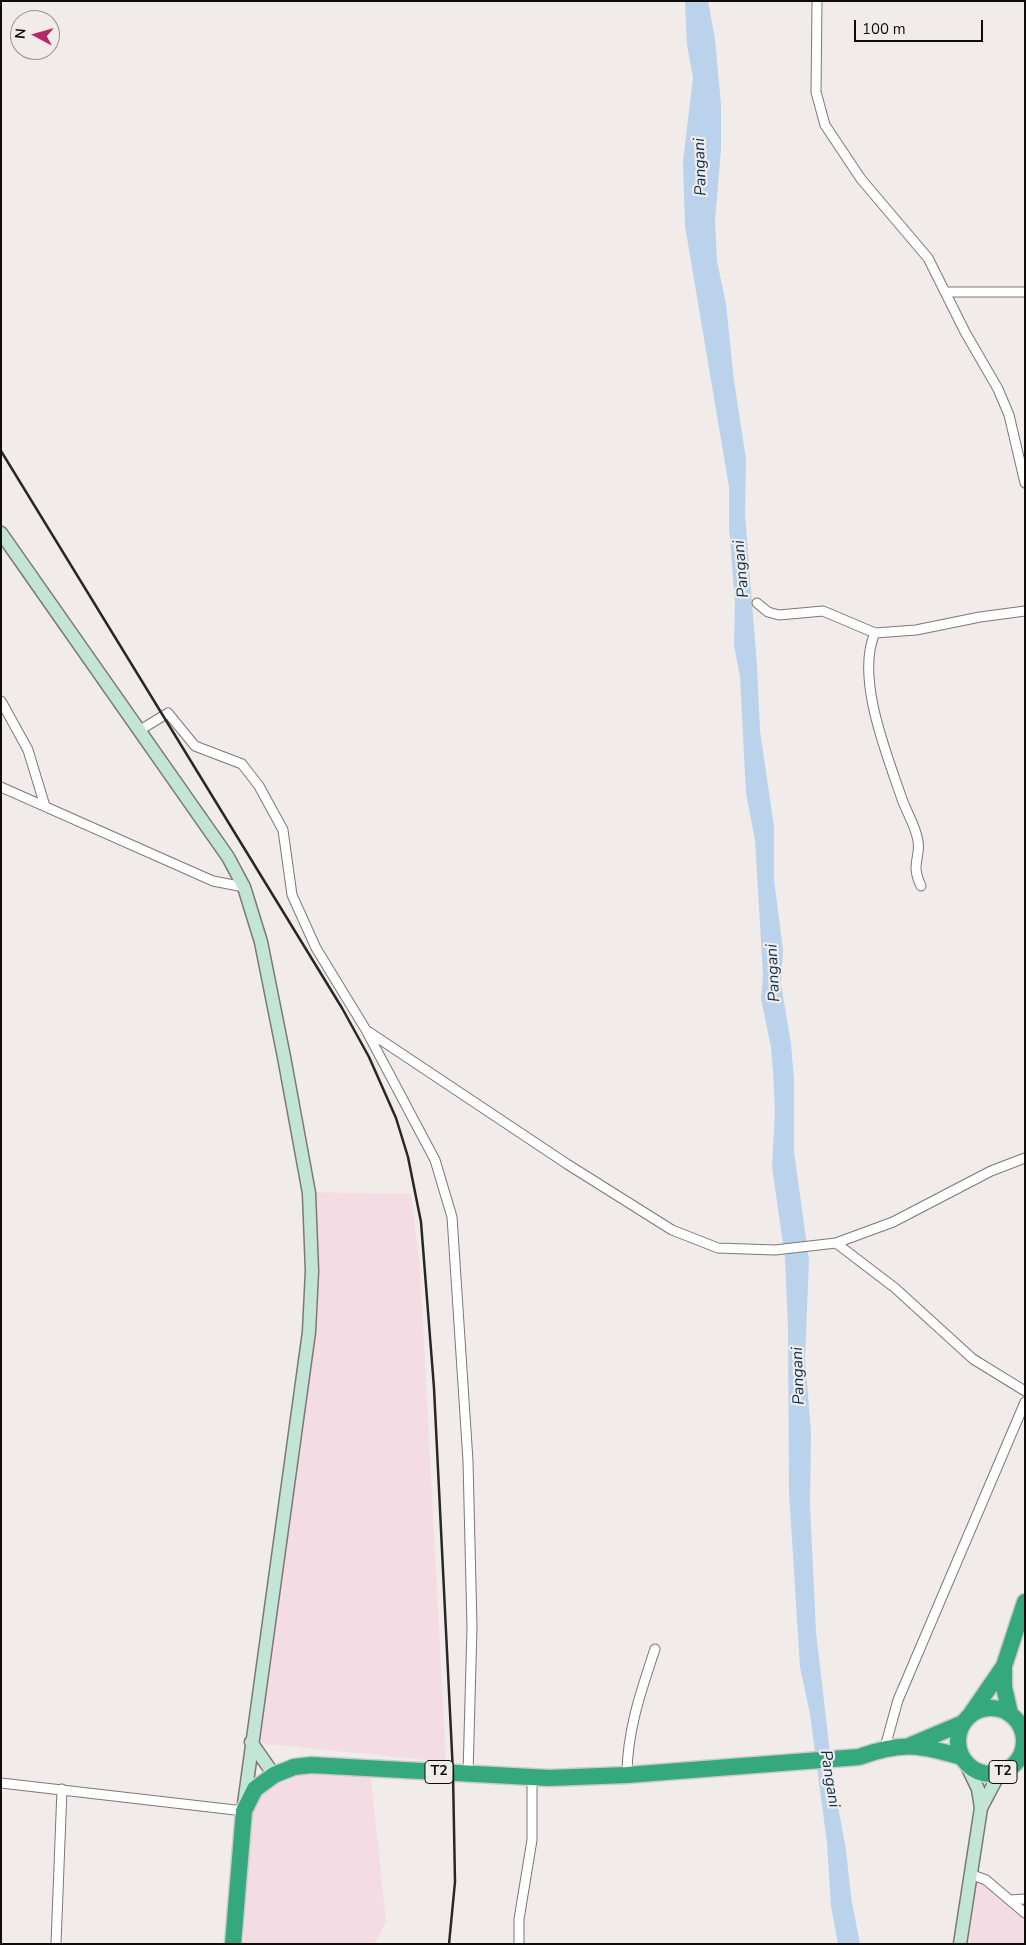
<!DOCTYPE html>
<html>
<head>
<meta charset="utf-8">
<style>
  body { margin:0 }
  #map { position:relative; width:1026px; height:1945px; overflow:hidden; background:#f1ece9; font-family:"Nunito Sans",sans-serif }
  canvas { display:block }
  .frame { position:absolute; inset:0; border:2px solid #0f0d0c; pointer-events:none }
  .north { position:absolute; left:10px; top:10px; width:50px; height:50px; box-sizing:border-box; background:#f1ece9; border:1px solid #979391; border-radius:50%; rotate:276deg; font-size:14px; font-weight:700; line-height:20px; text-align:center; color:#0f0d0c }
  .north::after { content:''; display:block; margin:auto; width:18px; height:22px; background:#b42a67; clip-path:polygon(50% 0,100% 100%,50% 72%,0 100%) }
  .scale { position:absolute; left:854px; top:20px; width:129px; height:22px; box-sizing:border-box; border:2px solid #0f0d0c; border-top:0; padding-left:6px; font-size:15px; line-height:18px; white-space:nowrap; color:#0f0d0c; -webkit-text-stroke:4px #f1ece9; paint-order:stroke }
</style>
</head>
<body>
<div id="map">
<canvas width="1026" height="1945"></canvas>
<div class="frame"></div>
<div class="north">N</div>
<div class="scale">100 m</div>
</div>
<script>
const context = document.querySelector('canvas').getContext('2d');
context.lineJoin = 'round';
function fill(path, color) { context.fillStyle = color; context.fill(path, 'evenodd'); }
function strokePath(path, color, width, dash) { context.strokeStyle = color; context.lineWidth = width; context.lineCap = dash ? 'butt' : 'round'; context.setLineDash(dash || []); context.stroke(path); }
function label(font, color, halo, rows, align = 'center') {
  context.font = font + ' "Nunito Sans",sans-serif'; context.lineWidth = 4.5; context.setLineDash([]); context.textBaseline = 'middle'; context.strokeStyle = halo; context.fillStyle = color; for (const [text, x, y, turn = 0] of rows) {
    context.save(); context.translate(x, y); context.rotate((+turn || 0) * Math.PI / 180); context.textAlign = isNaN(turn) ? turn : align; if (halo) context.strokeText(text, 0, 0); context.fillText(text, 0, 0); context.restore();
  }
}
const commercial = new Path2D(`
  M 315,1192 L 411,1194 L 420,1267 L 446,1762 L 257,1743 L 315,1333 L 319,1271 Z
  M 312,1774 L 371,1777 L 386,1922 L 375,1944 L 243,1944 L 252,1814 L 262,1795 L 279,1783 L 296,1776 Z
  M 976,1881 L 983,1884 L 1025,1920 L 1025,1944 L 967,1944 Z`);
const water = new Path2D(`
  M 685,1 L 708,1 L 715,39 L 721,105 L 721,149 L 715,222 L 717,261 L 726,304 L 734,381 L 746,459 L 745,514 L 757,666 L 760,731 L 774,827 L 774,880 L 783,950 L 781,984 L 791,1044 L 794,1080 L 794,1152 L 809,1260 L 805,1358 L 811,1432 L 810,1505 L 816,1632 L 833,1779 L 846,1850 L 851,1897 L 860,1944 L 838,1944 L 831,1906 L 827,1843 L 810,1714 L 800,1667 L 789,1492 L 788,1327 L 785,1258 L 772,1167 L 775,1112 L 773,1071 L 771,1047 L 761,999 L 763,975 L 755,840 L 746,793 L 740,677 L 734,645 L 735,604 L 729,527 L 729,487 L 685,226 L 683,161 L 693,78 L 687,45 Z`);
const street = new Path2D(`
  M 817,1 L 816,92 L 825,125 L 861,179 L 928,258 L 965,332 L 998,389 L 1009,415 L 1025,483
  M 945,292 L 1025,292
  M 757,603 L 768,612 L 779,615 L 823,611 L 875,633 L 916,630 L 980,617 L 1025,611
  M 875,633 C 855,677 887,755 902,799 C 907,813 916,827 918,841 C 921,858 910,863 921,886
  M 1,701 L 28,750 L 45,806
  M 140,730 L 168,713 L 195,746 L 242,764 L 259,786 L 283,830 L 292,895 L 316,948 L 366,1030 L 435,1160 L 452,1217 L 468,1461 L 472,1627 L 468,1774
  M 1,787 L 213,881 L 244,887
  M 369,1032 L 567,1164 L 672,1230 L 718,1248 L 775,1250 L 836,1243 L 893,1222 L 991,1171 L 1025,1158
  M 836,1243 L 895,1288 L 973,1359 L 1025,1391
  M 1024,1734 L 1025,1734
  M 885,1747 L 898,1700 L 1025,1402
  M 627,1775 C 627,1731 641,1691 655,1649
  M 1,1783 L 244,1811
  M 970,1874 L 986,1880 L 1025,1913
  M 1010,1900 L 1025,1899
  M 56,1944 L 62,1789
  M 519,1944 L 519,1919 L 532,1840 L 532,1777`);
const secondary = new Path2D(`
  M 1,533 L 228,857 L 244,887 L 261,942 L 284,1057 L 309,1193 L 312,1271 L 309,1332 L 244,1804
  M 251,1742 L 274,1775
  M 981,1808 L 999,1774
  M 960,1944 L 981,1808 L 978,1789 L 965,1762`);
const highway = new Path2D(`
  M 1004,1666 L 1004,1687 L 1010,1713
  M958 1741a33 33 0 1 1 66 0a33 33 0 1 1-66 0Z
  M 971,1714 L 1004,1666 L 1025,1602
  M 911,1745 L 963,1723
  M 233,1944 L 244,1811 L 255,1789 L 274,1775 L 294,1767 L 311,1765 L 549,1778 L 627,1775 L 859,1757 C 903,1741 918,1745 962,1757`);
const rail = new Path2D(`
  M 1,451 L 342,1008 L 369,1057 L 396,1118 L 408,1157 L 421,1222 L 434,1388 L 453,1773 L 455,1882 L 449,1944`);
const shields = [
  [439,1772,28],
  [1003,1772,28]
];
const shieldNames = [
  ["T2",439,1772],
  ["T2",1003,1772]
];
const waterNames = [
  ["Pangani",701,167,-92],
  ["Pangani",742,569,-95],
  ["Pangani",774,973,-93],
  ["Pangani",799,1376,-92],
  ["Pangani",829,1779,81]
];
fill(commercial, '#f4dce5');
fill(water, '#bad2ec');
strokePath(street, '#7c7875', 11);
strokePath(secondary, '#7c7875', 15);
strokePath(highway, '#cacaca', 19);
strokePath(street, '#fff', 9);
strokePath(secondary, '#c2e5d8', 12);
strokePath(highway, '#35a87d', 16);
strokePath(rail, '#292725', 2.5);
for (const [x, y, w] of shields) { const box = new Path2D(); box.roundRect(x - w / 2, y - 11.5, w, 23, 4); context.fillStyle = '#f1ece9'; context.fill(box); strokePath(box, '#0f0d0c', 1); }
label('bold 14px', '#0f0d0c', null, shieldNames);
label('italic 16px', '#092f51', '#f1ece9', waterNames);
</script>
</body>
</html>
